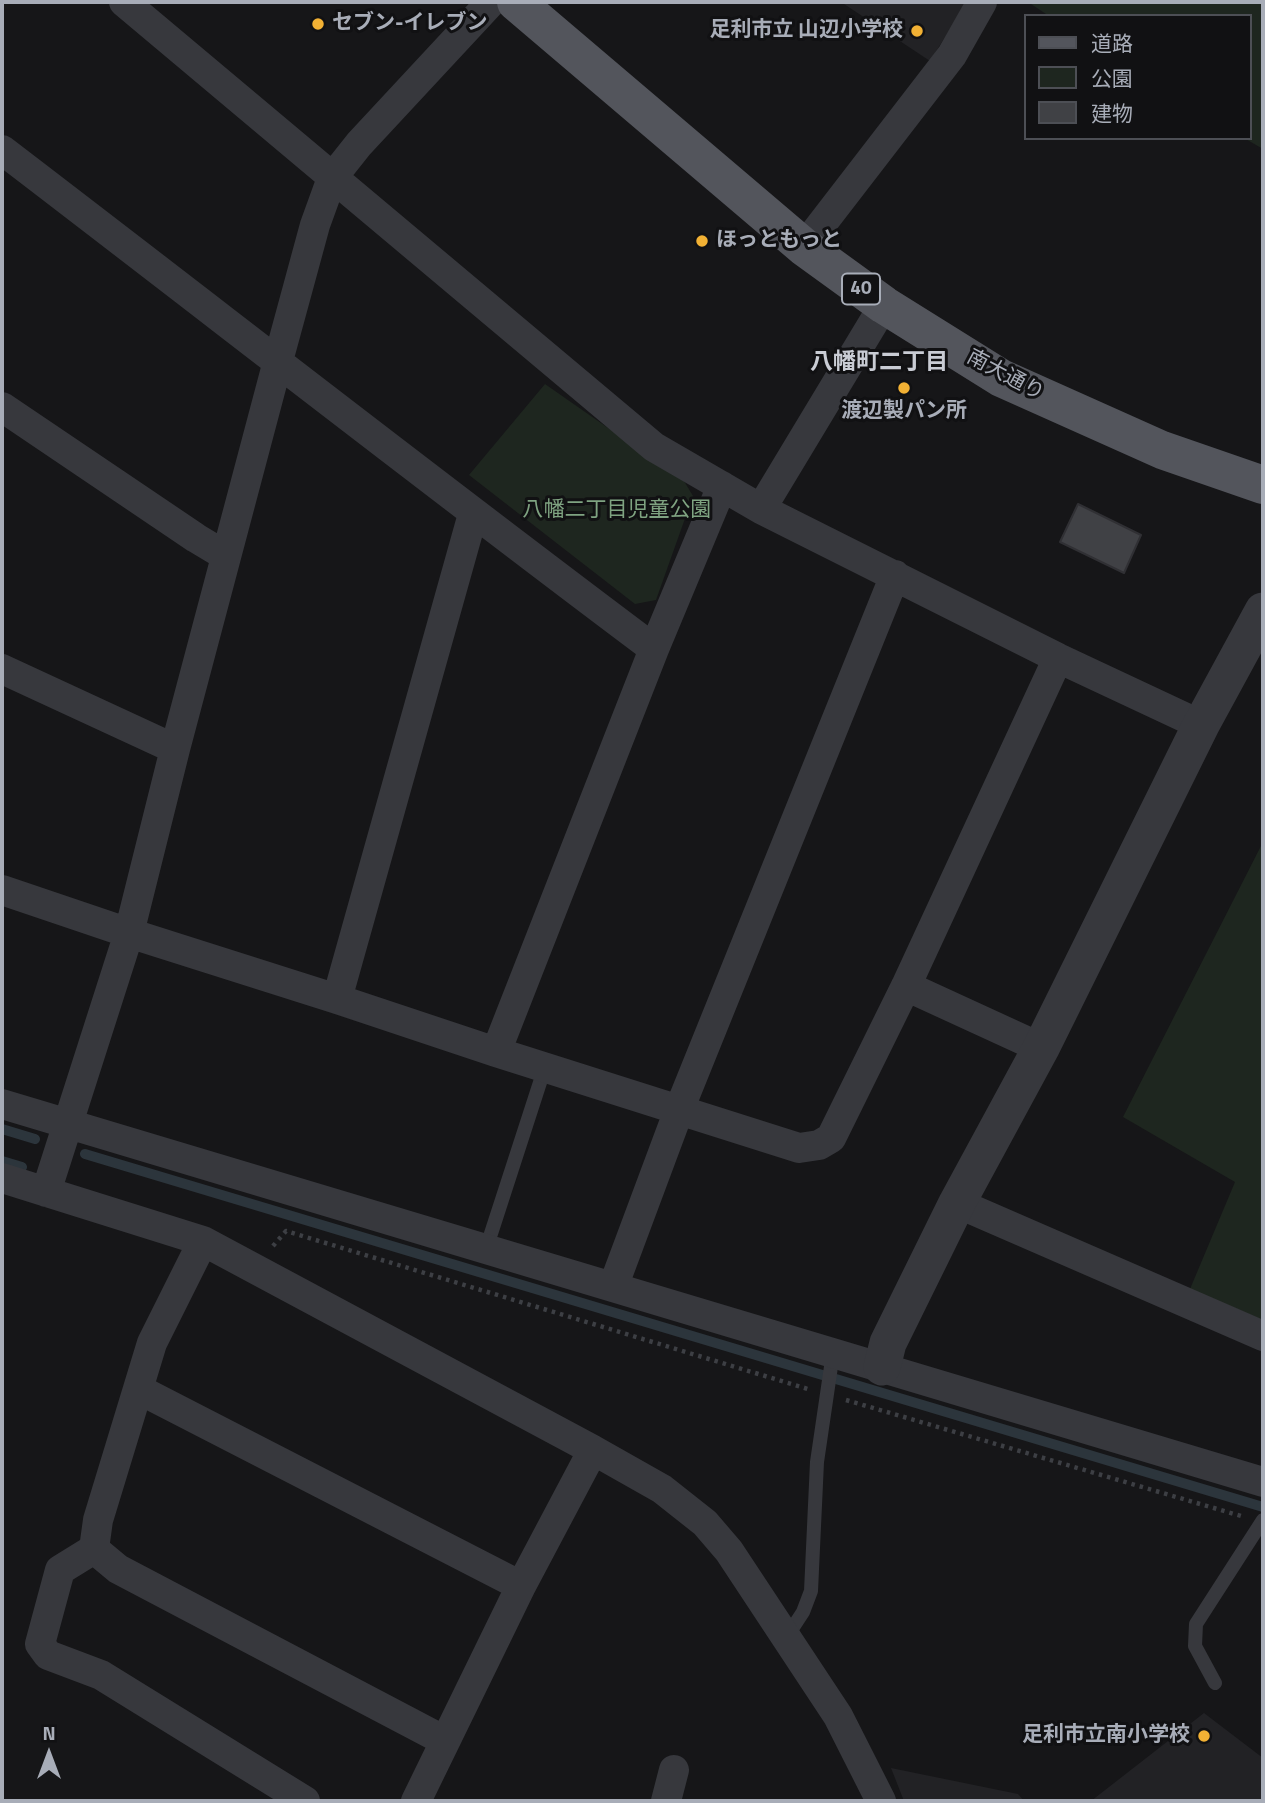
<!DOCTYPE html>
<html>
<head>
<meta charset="utf-8">
<style>
  body { margin:0 }
  #map { position:relative; width:1265px; height:1803px; overflow:hidden; background:#161618; font-family:"Titillium Web","Noto Sans JP",sans-serif }
  canvas { display:block }
  .frame { position:absolute; inset:0; border:4px solid #a8adb8; pointer-events:none }
  .legend { position:absolute; left:1024px; top:14px; width:228px; height:126px; box-sizing:border-box; background:#111113; border:2px solid #4d4f55; margin:0; padding:9px 12px; list-style:none; font-size:21px; color:#a8adb8 }
  .legend li { display:flex; align-items:center; gap:14px; height:35px }
  .legend b { width:35px; border:2px solid #4d4f55 }
  .north { position:absolute; left:14px; top:1719px; width:70px; height:70px; -webkit-text-stroke:5px #111113; paint-order:stroke; rotate:0deg; font-size:19px; font-weight:700; line-height:28px; text-align:center; color:#a8adb8 }
  .north::after { content:''; display:block; margin:auto; width:24px; height:32px; background:#a8adb8; clip-path:polygon(50% 0,100% 100%,50% 72%,0 100%) }
</style>
</head>
<body>
<div id="map">
<canvas width="1265" height="1803"></canvas>
<div class="frame"></div>
<ul class="legend">
<li><b style="height:9px;background:#53555c"></b>道路</li>
<li><b style="height:19px;background:#1e261f"></b>公園</li>
<li><b style="height:19px;background:#404145"></b>建物</li>
</ul>
<div class="north">N</div>
</div>
<script>
const context = document.querySelector('canvas').getContext('2d');
context.lineJoin = 'round';
function fill(path, color) { context.fillStyle = color; context.fill(path, 'evenodd'); }
function strokePath(path, color, width, dash) { context.strokeStyle = color; context.lineWidth = width; context.lineCap = dash ? 'butt' : 'round'; context.setLineDash(dash || []); context.stroke(path); }
function label(font, color, halo, rows, align = 'center') {
  context.font = font + ' "Titillium Web","Noto Sans JP",sans-serif'; context.lineWidth = 6; context.setLineDash([]); context.textBaseline = 'middle'; context.strokeStyle = halo; context.fillStyle = color; for (const [text, x, y, turn = 0] of rows) {
    context.save(); context.translate(x, y); context.rotate((+turn || 0) * Math.PI / 180); context.textAlign = isNaN(turn) ? turn : align; if (halo) context.strokeText(text, 0, 0); context.fillText(text, 0, 0); context.restore();
  }
}
const built = new Path2D(`
  M 841,2 L 967,2 L 930,61 Z
  M 1204,1713 L 1263,1758 L 1263,1801 L 1091,1801 Z
  M 891,1768 L 1018,1794 L 1024,1801 L 904,1801 Z`);
const green = new Path2D(`
  M 1028,2 L 1263,2 L 1263,149 L 1244,138 L 1249,138 L 1249,16 L 1049,16 Z
  M 545,384 L 684,481 L 693,496 L 656,600 L 635,604 L 469,475 Z
  M 1263,842 L 1263,1320 L 1190,1289 L 1235,1182 L 1123,1117 Z`);
const stream = new Path2D(`
  M 2,1129 L 35,1139
  M 85,1154 L 1263,1507
  M 2,1161 L 22,1167`);
const building = new Path2D(`
  M 1078,504 L 1141,535 L 1124,573 L 1060,542 Z`);
const path = new Path2D(`
  M 273,1246 L 286,1231 L 808,1389
  M 846,1400 L 1241,1516`);
const service = new Path2D(`
  M 486,1249 L 545,1067
  M 786,1638 L 803,1612 L 811,1591 L 817,1462 L 833,1353
  M 1215,1683 L 1195,1646 L 1196,1624 L 1263,1520`);
const minor = new Path2D(`
  M 124,2 L 654,447 L 761,509 L 1058,658 L 1201,725
  M 2,150 C 219,316 435,485 654,649
  M 804,247 L 952,55 L 982,2
  M 2,407 L 196,538 L 226,556
  M 761,509 L 884,305
  M 2,669 L 175,749
  M 2,890 L 129,933 L 337,999 L 496,1052 L 799,1148 L 819,1145 L 831,1138 L 906,986 L 1058,658
  M 906,986 L 1041,1048
  M 337,999 L 473,514
  M 496,1052 L 654,649 L 722,486
  M 2,1104 L 1263,1482
  M 2,1178 L 203,1241 L 593,1450 L 662,1489 L 705,1523 L 729,1551 L 838,1716 L 881,1801
  M 46,1192 L 129,933 L 175,749 L 278,361 L 315,225 L 332,178 L 359,144 L 491,2
  M 957,1203 L 1263,1336
  M 203,1241 L 152,1343 L 98,1520 L 94,1549 L 60,1570 L 40,1644 L 48,1655 L 101,1675 L 305,1801
  M 613,1287 L 679,1110 L 895,575
  M 138,1389 L 521,1586
  M 94,1549 L 118,1569 L 445,1741
  M 416,1801 L 521,1586 L 593,1450
  M 666,1801 L 674,1770`);
const tertiary = new Path2D(`
  M 882,1367 L 888,1343 L 957,1203 L 1041,1048 L 1201,725 L 1263,611`);
const primary = new Path2D(`
  M 516,2 L 804,247 L 884,305 L 1001,378 L 1162,450 L 1263,485`);
const markers = [
  [318,24,7,"#f2b134"],
  [917,31,7,"#f2b134"],
  [702,241,7,"#f2b134"],
  [904,388,7,"#f2b134"],
  [1204,1736,7,"#f2b134"]
];
const shields = [
  [861,289,38]
];
const shieldNames = [
  ["40",861,289]
];
const poiNames = [
  ["セブン-イレブン",332,24],
  ["足利市立 山辺小学校",903,31,"right"],
  ["ほっともっと",716,241],
  ["渡辺製パン所",904,412,"center"],
  ["足利市立南小学校",1190,1736,"right"]
];
const streetNames = [
  ["南大通り",1005,376,28]
];
const parkNames = [
  ["八幡二丁目児童公園",617,511]
];
const neighbourhoodNames = [
  ["八幡町二丁目",879,363]
];
fill(built, '#222225');
fill(green, '#1e261f');
strokePath(stream, '#2c353c', 10);
fill(building, '#404145');
strokePath(building, '#303034', 2);
strokePath(path, '#3d3f44', 4.5, [3.5, 5]);
strokePath(service, '#37383d', 14);
strokePath(minor, '#37383d', 30);
strokePath(tertiary, '#37383d', 37);
strokePath(primary, '#53555c', 38);
for (const [x, y, r, color] of markers) { const dot = new Path2D(); dot.arc(x, y, r, 0, 2 * Math.PI); context.fillStyle = color; context.fill(dot); strokePath(dot, '#111113', 2.5); }
for (const [x, y, w] of shields) { const box = new Path2D(); box.roundRect(x - w / 2, y - 15.5, w, 31, 5); context.fillStyle = '#111113'; context.fill(box); strokePath(box, '#a8adb8', 2); }
label('bold 19px', '#a8adb8', null, shieldNames);
label('bold 21px', '#a8adb8', '#111113', poiNames, 'left');
label('21px', '#a8adb8', '#111113', streetNames);
label('21px', '#7fa381', '#111113', parkNames);
label('bold 23px', '#c9ccd4', '#111113', neighbourhoodNames);
</script>
</body>
</html>
